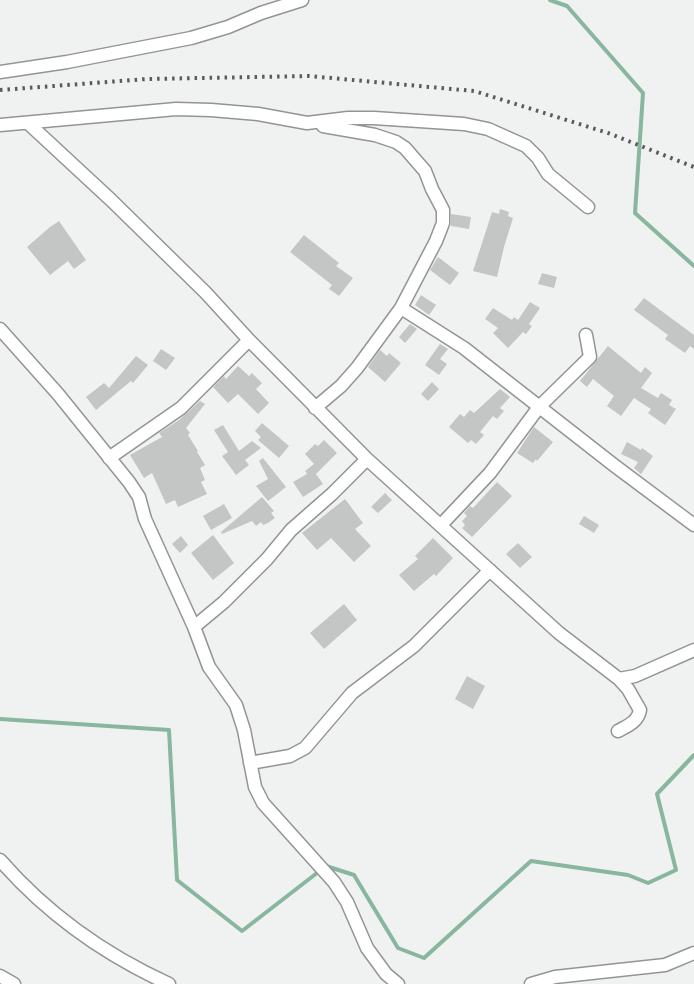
<!DOCTYPE html>
<html>
<head>
<meta charset="utf-8">
<style>
  body { margin:0 }
  canvas { display:block; background:#eff2f0 }
</style>
</head>
<body>
<canvas width="694" height="984"></canvas>
<script>
const context = document.querySelector('canvas').getContext('2d');
context.lineJoin = 'round';
function strokePath(path, color, width, dash) { context.strokeStyle = color; context.lineWidth = width; context.lineCap = dash ? 'butt' : 'round'; context.setLineDash(dash || []); context.stroke(path); }
function fill(path, color) { context.fillStyle = color; context.fill(path, 'evenodd'); }
const stream = new Path2D(`
  M 550,0 L 567,6 L 643,93 L 635,213 L 694,266
  M 0,719 L 169,730 L 177,880 L 242,931 L 326,866 L 354,875 L 398,948 L 424,958 L 531,861 L 628,875 L 648,883 L 676,870 L 657,794 L 694,755`);
const building = new Path2D(`
  M 500,209 L 509,212 L 508,216 L 513,218 L 504,247 L 497,277 L 473,271 L 492,212 L 499,214 Z
  M 451,214 L 471,217 L 469,229 L 451,226 Z
  M 59,221 L 86,260 L 74,269 L 68,261 L 50,275 L 27,247 L 50,227 Z
  M 304,235 L 339,263 L 336,266 L 353,278 L 339,296 L 329,289 L 332,285 L 290,252 Z
  M 438,257 L 459,273 L 450,285 L 430,270 Z
  M 542,273 L 557,277 L 554,288 L 538,284 Z
  M 421,295 L 436,305 L 429,315 L 415,305 Z
  M 644,298 L 694,335 L 694,349 L 690,346 L 685,353 L 665,339 L 668,335 L 634,310 Z
  M 530,302 L 540,308 L 529,324 L 532,326 L 526,334 L 523,332 L 508,348 L 493,333 L 498,328 L 485,319 L 493,308 L 512,320 L 514,317 L 518,320 Z
  M 410,324 L 417,329 L 405,343 L 399,337 Z
  M 440,344 L 448,349 L 440,359 L 447,364 L 439,375 L 425,365 Z
  M 608,346 L 641,373 L 645,367 L 652,373 L 641,388 L 658,398 L 661,393 L 672,400 L 669,405 L 676,409 L 665,425 L 648,413 L 651,409 L 634,398 L 621,416 L 607,406 L 614,396 L 593,379 L 587,387 L 580,381 Z
  M 161,349 L 175,358 L 166,370 L 153,361 Z
  M 380,350 L 387,356 L 389,353 L 401,363 L 385,382 L 368,367 Z
  M 136,356 L 148,365 L 133,383 L 131,381 L 96,410 L 86,397 L 104,383 L 109,388 Z
  M 238,366 L 249,376 L 252,373 L 262,383 L 256,389 L 269,403 L 258,414 L 238,394 L 228,403 L 213,387 L 224,376 L 226,379 Z
  M 432,382 L 439,389 L 428,401 L 421,394 Z
  M 500,389 L 510,397 L 500,408 L 504,411 L 497,419 L 493,416 L 480,432 L 484,435 L 476,444 L 471,440 L 468,443 L 449,427 L 460,414 L 464,417 L 470,410 L 474,413 Z
  M 200,401 L 205,404 L 186,428 L 190,433 L 188,435 L 198,451 L 197,452 L 205,465 L 200,468 L 205,480 L 201,482 L 207,494 L 178,507 L 175,500 L 166,504 L 152,473 L 144,478 L 130,455 L 162,437 L 159,433 L 179,420 Z
  M 262,423 L 289,446 L 279,458 L 258,440 L 261,437 L 255,431 Z
  M 223,425 L 239,451 L 252,441 L 261,448 L 245,460 L 249,465 L 236,475 L 222,456 L 228,452 L 214,430 Z
  M 534,427 L 553,442 L 537,461 L 536,459 L 533,463 L 517,453 Z
  M 324,440 L 337,453 L 316,474 L 323,484 L 303,497 L 293,482 L 307,474 L 305,471 L 314,464 L 305,454 L 315,444 L 318,446 Z
  M 627,442 L 641,450 L 642,448 L 653,456 L 641,474 L 634,468 L 638,462 L 621,454 Z
  M 263,458 L 286,487 L 268,501 L 256,486 L 268,479 L 259,461 Z
  M 497,482 L 512,496 L 472,537 L 462,528 L 465,525 L 462,521 L 467,516 L 464,513 L 470,506 L 473,508 Z
  M 385,493 L 392,500 L 378,513 L 371,507 Z
  M 262,497 L 274,511 L 271,513 L 275,518 L 268,523 L 263,525 L 261,522 L 256,526 L 252,521 L 222,534 L 221,532 Z
  M 345,499 L 363,523 L 355,529 L 371,546 L 354,562 L 331,538 L 317,550 L 302,533 Z
  M 224,504 L 232,518 L 211,530 L 203,516 Z
  M 584,516 L 599,525 L 594,533 L 579,524 Z
  M 213,535 L 234,563 L 213,580 L 191,553 Z
  M 181,536 L 188,545 L 180,553 L 172,544 Z
  M 433,538 L 453,558 L 436,576 L 434,574 L 414,591 L 399,575 L 418,559 L 415,556 Z
  M 518,543 L 532,557 L 520,568 L 506,554 Z
  M 344,604 L 357,620 L 324,649 L 310,633 Z
  M 467,676 L 485,686 L 473,709 L 455,699 Z`);
const street = new Path2D(`
  M 0,72 L 67,62 L 191,38 L 228,27 L 261,13 L 302,0
  M 29,124 L 111,200 L 206,293 L 249,340 L 367,459 L 559,633 L 619,679 L 628,689 L 640,710 C 638,722 627,726 618,731
  M 0,125 L 176,109 L 211,110 L 258,114 L 307,123 L 348,118 L 374,118 L 464,124 L 488,129 L 526,146 L 538,158 L 548,174 L 588,207
  M 401,308 L 464,348 L 615,466 L 694,525
  M 0,329 L 58,394 L 129,482 L 139,497 L 145,519 L 194,627 L 209,667 L 236,705 L 244,730 L 255,787 L 263,803 L 334,882 L 347,902 L 367,948 L 386,974 L 398,984
  M 315,408 L 341,386 L 357,368 L 401,308 L 436,241 L 443,223 L 443,210 L 432,189 L 425,171 L 405,148 L 396,142 L 375,135 L 323,126
  M 109,458 L 181,408 L 249,340
  M 441,525 L 490,473 L 539,407 L 590,357 L 586,335
  M 194,627 L 224,602 L 267,559 L 291,530 L 332,494 L 367,459
  M 619,679 L 635,676 L 694,650
  M 250,763 L 290,756 L 305,748 L 352,693 L 414,646 L 490,570
  M 0,860 C 48,915 103,954 169,984
  M 0,976 L 14,984
  M 531,984 L 555,977 L 665,965 L 694,953`);
const rail = new Path2D(`
  M 0,90 L 147,79 L 309,76 L 474,91 L 608,133 L 694,167`);
strokePath(stream, '#89b69e', 4);
fill(building, '#c3c6c4');
strokePath(street, '#929594', 15);
strokePath(street, '#fff', 12);
strokePath(rail, '#5a5b5b', 4, [2.5, 5]);
</script>
</body>
</html>
